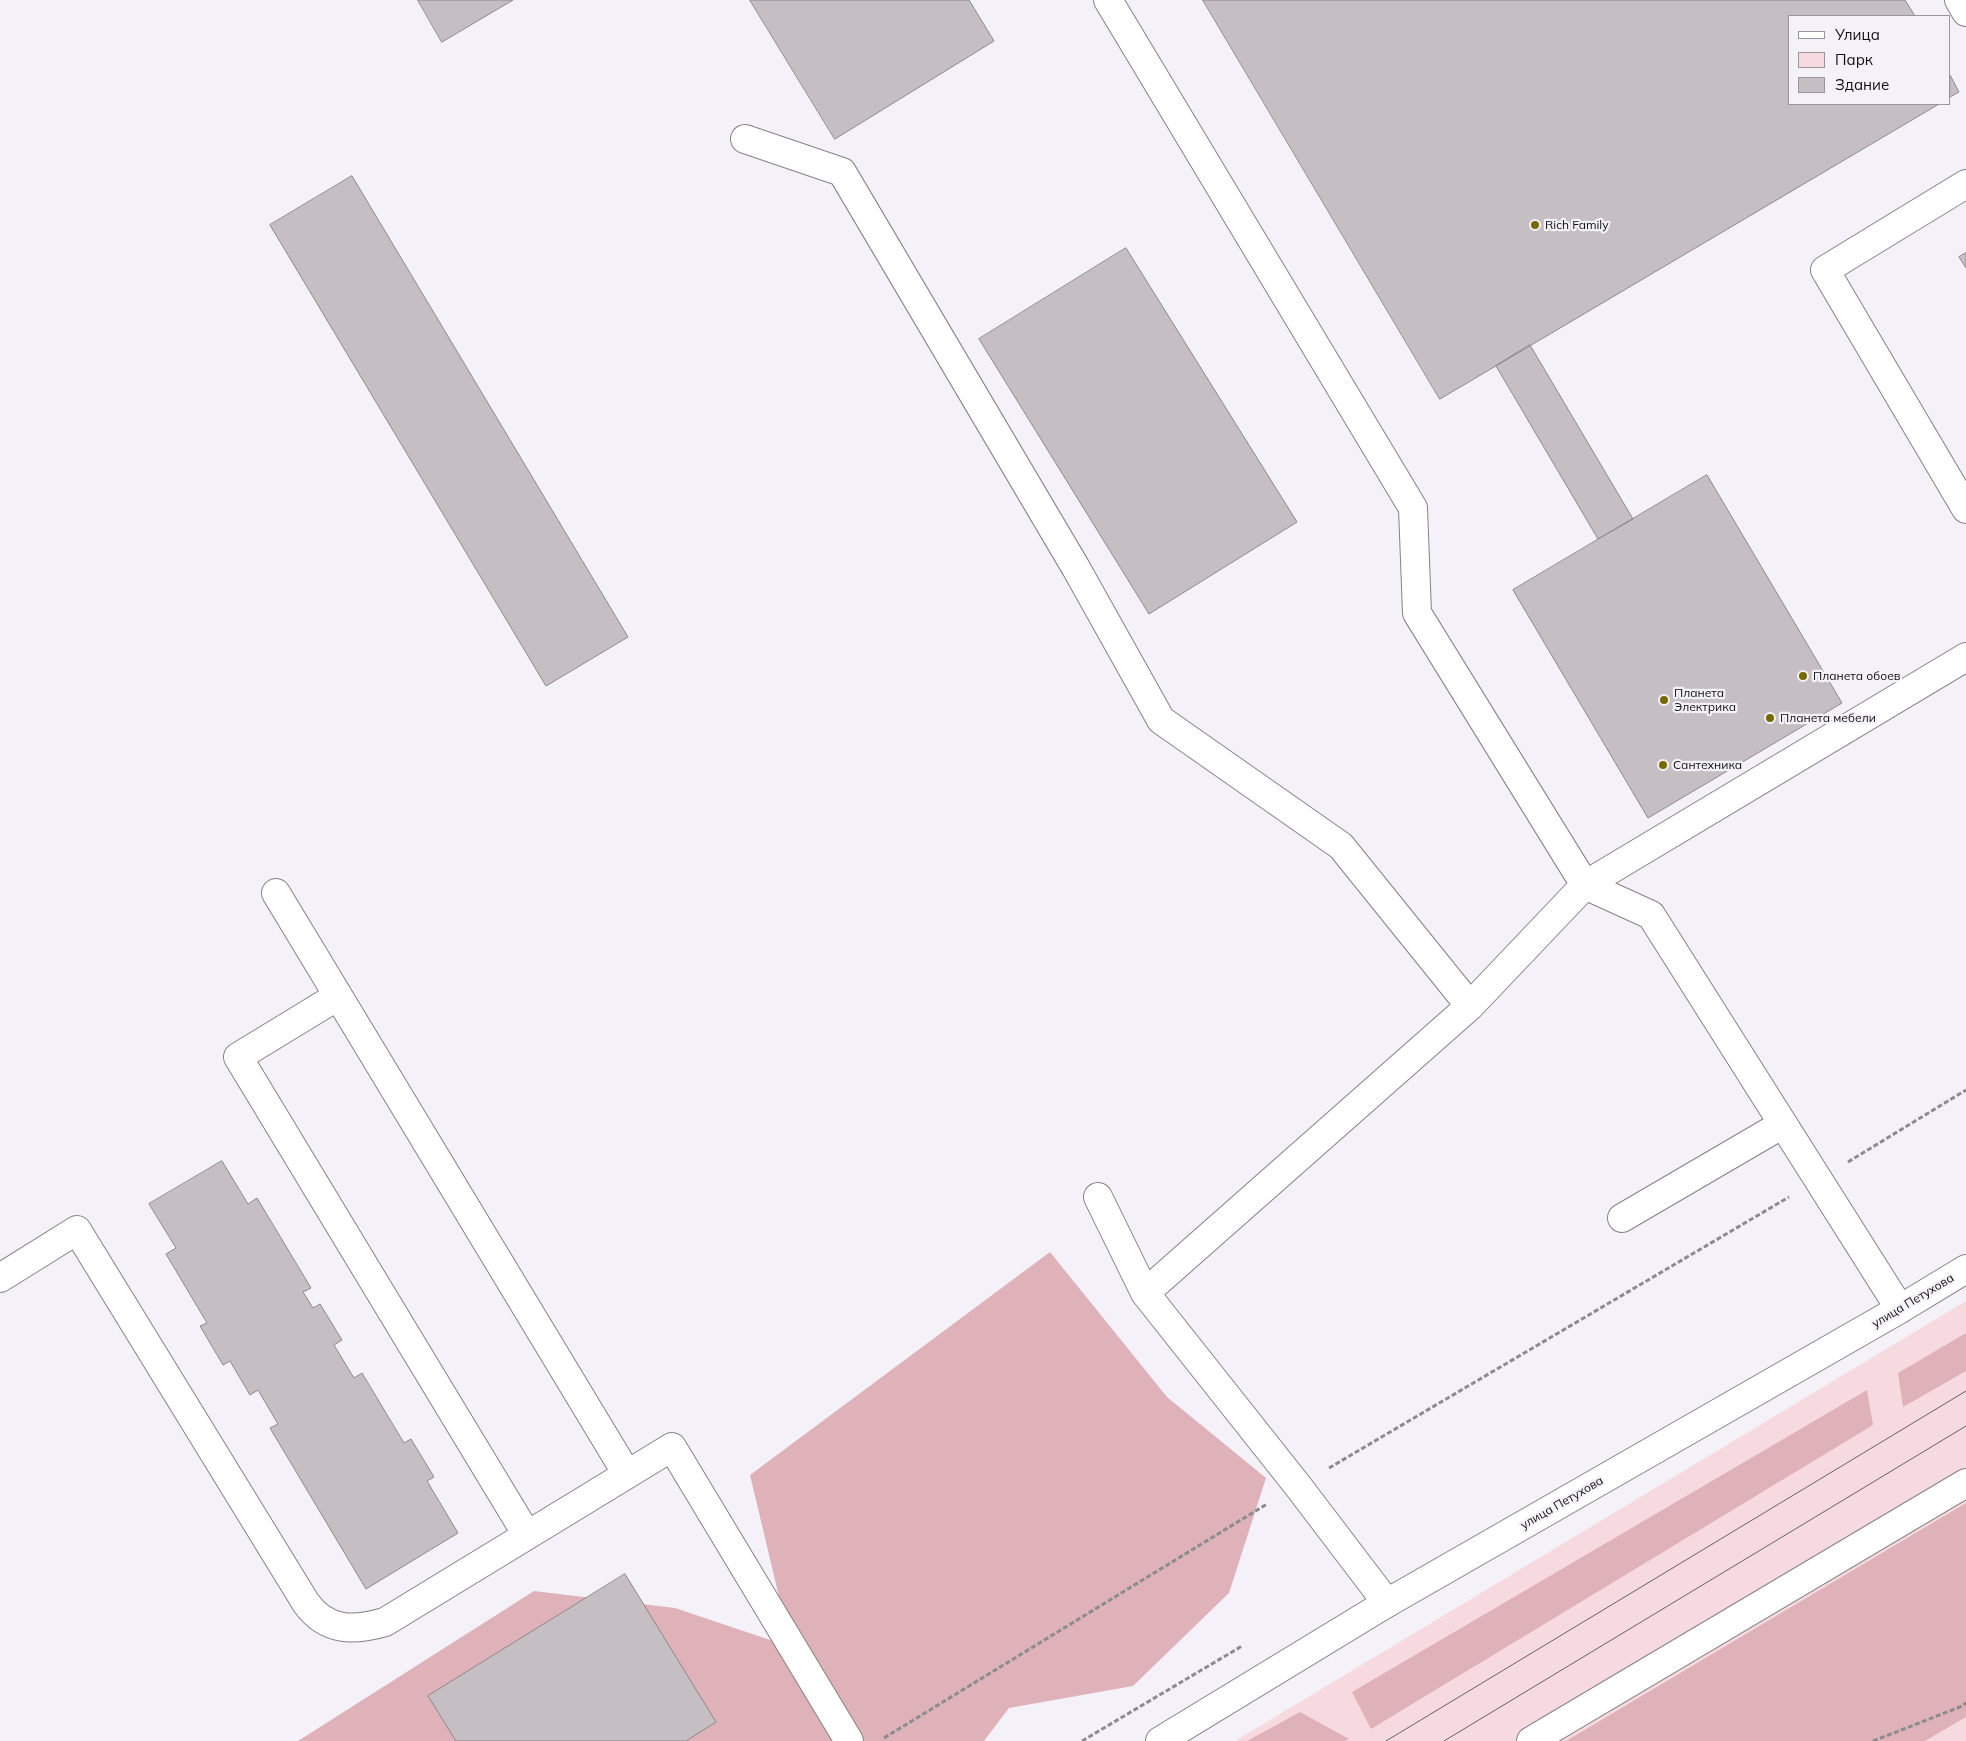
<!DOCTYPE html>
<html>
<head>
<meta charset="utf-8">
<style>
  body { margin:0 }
  #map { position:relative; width:1966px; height:1741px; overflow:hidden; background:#f4f2f8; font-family:Mulish,sans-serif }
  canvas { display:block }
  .legend { position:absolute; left:1788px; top:15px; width:162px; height:90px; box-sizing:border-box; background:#f4f2f8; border:1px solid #98979b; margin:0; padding:6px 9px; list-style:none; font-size:15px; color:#0f0f10 }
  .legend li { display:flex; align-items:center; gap:10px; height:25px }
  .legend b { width:25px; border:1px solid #98979b }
</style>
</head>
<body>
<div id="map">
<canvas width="1966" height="1741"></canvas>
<ul class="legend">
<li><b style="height:6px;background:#fff"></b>Улица</li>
<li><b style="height:14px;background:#f7dadf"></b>Парк</li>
<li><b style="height:14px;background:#c5bfc3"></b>Здание</li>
</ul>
</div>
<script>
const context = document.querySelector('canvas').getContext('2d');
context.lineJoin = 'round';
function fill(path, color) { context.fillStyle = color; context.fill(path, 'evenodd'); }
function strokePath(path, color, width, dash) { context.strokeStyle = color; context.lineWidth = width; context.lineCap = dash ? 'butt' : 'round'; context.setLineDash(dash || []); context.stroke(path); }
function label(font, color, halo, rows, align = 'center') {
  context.font = font + ' Mulish,sans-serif'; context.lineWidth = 4.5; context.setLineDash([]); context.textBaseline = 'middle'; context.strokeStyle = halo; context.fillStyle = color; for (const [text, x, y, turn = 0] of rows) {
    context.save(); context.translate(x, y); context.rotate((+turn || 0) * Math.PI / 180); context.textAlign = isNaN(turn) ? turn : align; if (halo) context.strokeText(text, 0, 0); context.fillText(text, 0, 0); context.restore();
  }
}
const green = new Path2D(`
  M 1966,1301 L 1966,1741 L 1235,1741 Z`);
const forest = new Path2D(`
  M 1050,1252 L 1167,1397 L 1266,1478 L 1229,1593 L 1133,1686 L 1009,1708 L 984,1741 L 298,1741 L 534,1591 L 675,1608 L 791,1647 L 750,1475 Z
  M 1966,1333 L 1966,1371 L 1903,1407 L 1898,1373 Z
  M 1867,1390 L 1873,1425 L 1371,1729 L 1352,1692 Z
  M 1966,1503 L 1966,1717 L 1925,1741 L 1566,1741 Z
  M 1300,1712 L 1349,1739 L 1345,1741 L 1247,1741 Z`);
const building = new Path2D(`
  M 418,0 L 513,0 L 442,42 Z
  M 750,0 L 969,0 L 994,41 L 835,139 Z
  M 1203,0 L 1905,0 L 1915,16 L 1790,16 L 1790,104 L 1939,104 L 1440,399 Z
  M 1950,75 L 1959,92 L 1950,97 Z
  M 352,176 L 628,637 L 546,686 L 270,225 Z
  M 1126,248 L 1297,522 L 1149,614 L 979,339 Z
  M 1966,253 L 1966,268 L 1959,257 Z
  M 1530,345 L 1633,519 L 1598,539 L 1496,366 Z
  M 1707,475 L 1842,703 L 1648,818 L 1513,590 Z
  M 222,1161 L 248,1204 L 257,1198 L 311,1288 L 303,1292 L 313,1308 L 320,1304 L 342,1340 L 334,1345 L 354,1378 L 362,1373 L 404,1443 L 411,1439 L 434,1477 L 427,1481 L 458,1533 L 366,1589 L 270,1428 L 278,1424 L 258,1390 L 250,1395 L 230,1361 L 223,1365 L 200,1326 L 207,1323 L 166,1254 L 176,1248 L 149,1204 Z
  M 625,1574 L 716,1722 L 686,1741 L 456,1741 L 428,1696 Z`);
const path = new Path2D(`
  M 1848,1162 L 1966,1090
  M 1329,1468 L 1789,1197
  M 884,1738 L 1267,1504
  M 1082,1741 L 1242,1646
  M 1873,1741 L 1960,1707 L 1966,1703`);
const minor = new Path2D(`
  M 1108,0 L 1413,508 L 1417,613 L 1585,885 L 1966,657
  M 1959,0 L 1966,12
  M 745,139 L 842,172 L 1076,568 L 1161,720 L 1341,846 L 1470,1006
  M 1966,184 L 1825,270 L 1966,509
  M 276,893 L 627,1474
  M 338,996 L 238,1057 L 527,1535
  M 1098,1197 L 1145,1293 L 1298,1486 L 1387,1603
  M 1622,1218 L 1783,1124
  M 0,1278 L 77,1230 L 306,1603 C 327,1632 354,1631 385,1622 L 672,1447 L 849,1741
  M 1145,1293 L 1470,1006 L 1585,885 L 1651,915 L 1900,1309
  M 1531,1741 L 1966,1483`);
const highway = new Path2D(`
  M 1160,1741 L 1387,1603 L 1900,1309 L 1966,1269`);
const tram = new Path2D(`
  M 1386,1741 L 1966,1391
  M 1444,1741 L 1966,1426`);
const markers = [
  [1535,225,5,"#756900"],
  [1803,676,5,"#756900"],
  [1664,700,5,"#756900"],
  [1770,718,5,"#756900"],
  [1663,765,5,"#756900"]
];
const poiNames = [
  ["Rich Family",1545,225],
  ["Планета обоев",1813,676],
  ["Планета",1674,693],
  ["Электрика",1674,707],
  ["Планета мебели",1780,718],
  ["Сантехника",1673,765]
];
const streetNames = [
  ["улица Петухова",1913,1301,-31],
  ["улица Петухова",1562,1503,-30]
];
fill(green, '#f7dadf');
fill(forest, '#dfb2ba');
fill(building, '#c5bfc3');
strokePath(building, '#8d888b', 1);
strokePath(minor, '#848288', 30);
strokePath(highway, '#848288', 30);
strokePath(path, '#8c8b8f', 3, [5, 2.5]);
strokePath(minor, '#fff', 28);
strokePath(highway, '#fff', 28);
strokePath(tram, '#636366', 1);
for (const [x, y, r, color] of markers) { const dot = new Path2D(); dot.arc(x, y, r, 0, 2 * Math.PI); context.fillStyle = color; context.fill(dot); strokePath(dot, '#f4f2f8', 2); }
label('12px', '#0f0f10', '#f4f2f8', poiNames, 'left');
label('12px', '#0f0f10', '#f4f2f8', streetNames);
</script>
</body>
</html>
